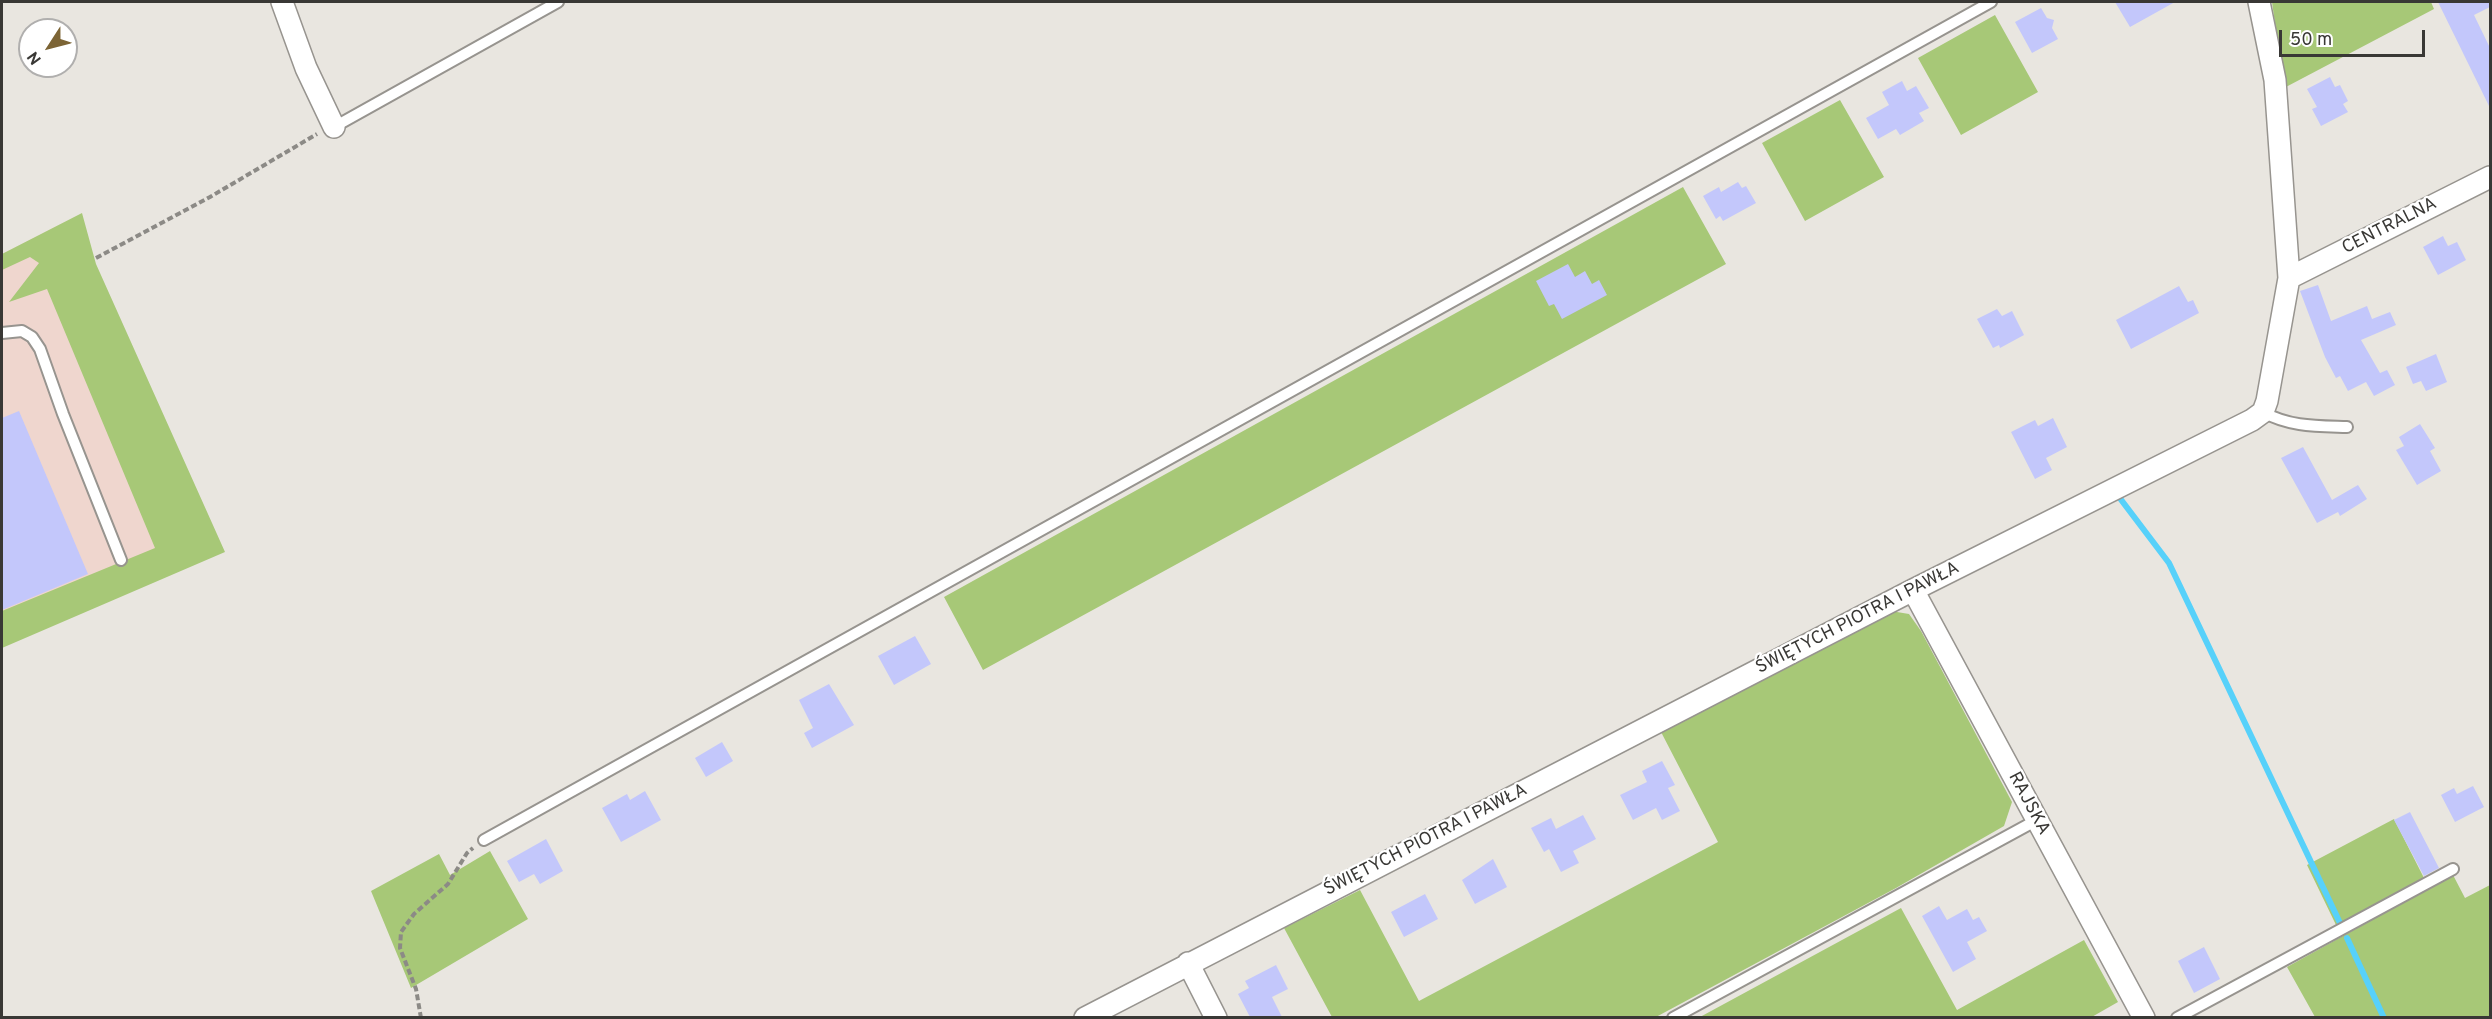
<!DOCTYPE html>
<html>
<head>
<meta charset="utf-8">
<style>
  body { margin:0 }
  #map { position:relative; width:2492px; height:1019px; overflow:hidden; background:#e9e6e0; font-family:Overpass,sans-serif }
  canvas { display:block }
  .frame { position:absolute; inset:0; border:3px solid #393835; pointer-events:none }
  .north { position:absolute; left:18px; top:18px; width:60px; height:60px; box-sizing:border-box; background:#fff; border:2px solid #b0afae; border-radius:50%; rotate:234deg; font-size:16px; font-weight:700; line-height:24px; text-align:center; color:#393835 }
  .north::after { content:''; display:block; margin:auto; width:21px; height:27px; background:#7c6435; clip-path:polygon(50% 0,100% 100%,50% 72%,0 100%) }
  .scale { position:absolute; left:2279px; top:30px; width:146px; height:27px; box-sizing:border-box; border:3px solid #393835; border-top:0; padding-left:8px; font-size:18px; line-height:21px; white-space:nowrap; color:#393835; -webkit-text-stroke:4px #fff; paint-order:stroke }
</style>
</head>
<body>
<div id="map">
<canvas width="2492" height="1019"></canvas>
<div class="frame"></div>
<div class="north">N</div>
<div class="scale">50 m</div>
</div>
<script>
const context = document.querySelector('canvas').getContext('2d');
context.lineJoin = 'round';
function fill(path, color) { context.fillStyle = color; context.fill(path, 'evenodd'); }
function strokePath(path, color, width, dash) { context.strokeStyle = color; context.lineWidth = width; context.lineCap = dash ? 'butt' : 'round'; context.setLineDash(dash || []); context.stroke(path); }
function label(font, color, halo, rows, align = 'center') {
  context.font = font + ' Overpass,sans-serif'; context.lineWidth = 4.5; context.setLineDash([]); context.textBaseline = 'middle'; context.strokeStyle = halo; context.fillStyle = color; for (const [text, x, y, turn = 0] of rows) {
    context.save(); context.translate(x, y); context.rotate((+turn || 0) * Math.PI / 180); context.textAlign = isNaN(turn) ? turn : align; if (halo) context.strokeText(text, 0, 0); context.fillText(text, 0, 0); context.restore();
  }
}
const commercial = new Path2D(`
  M 65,222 L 180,566 L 2,643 L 2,254 Z`);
const green = new Path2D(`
  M 2272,2 L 2431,2 L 2434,9 L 2284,88 Z
  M 1995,15 L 2038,92 L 1961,135 L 1918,58 Z
  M 1840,100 L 1884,177 L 1805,221 L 1762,143 Z
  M 1683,187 L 1726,264 L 983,670 L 944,597 Z
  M 82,213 L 96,264 L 225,552 L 2,648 L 2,611 L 155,548 L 47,289 L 9,302 L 39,263 L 30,257 L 2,270 L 2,254 Z
  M 1891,611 L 1909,614 L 1921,631 L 2012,802 L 2004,826 L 1896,888 L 1656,1017 L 1332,1017 L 1284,928 L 1360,890 L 1419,1001 L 1718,842 L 1660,730 Z
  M 2394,819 L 2424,878 L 2336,925 L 2307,865 Z
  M 490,851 L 528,919 L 411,988 L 371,891 L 439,854 L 450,875 Z
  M 2453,875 L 2465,898 L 2490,885 L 2490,1017 L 2315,1017 L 2287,967 Z
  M 1901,908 L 1957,1010 L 2084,940 L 2118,1002 L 2090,1018 L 1700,1017 Z`);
const stream = new Path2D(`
  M 2119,497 L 2169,563 L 2340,923
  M 2347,938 L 2384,1018`);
const building = new Path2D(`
  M 2115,2 L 2175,2 L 2130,27 Z
  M 2438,2 L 2490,2 L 2490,7 L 2474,15 L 2490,48 L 2490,108 Z
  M 2041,8 L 2047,18 L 2054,20 L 2052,28 L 2058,39 L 2032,53 L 2015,22 Z
  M 2330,77 L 2335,87 L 2340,85 L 2348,101 L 2343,104 L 2348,112 L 2321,126 L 2312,109 L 2317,107 L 2307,89 Z
  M 1902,81 L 1907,91 L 1916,86 L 1929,108 L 1919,113 L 1924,121 L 1900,135 L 1896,129 L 1878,139 L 1866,118 L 1889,105 L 1882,92 Z
  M 1738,182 L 1742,188 L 1746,186 L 1756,203 L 1723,221 L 1720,216 L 1716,219 L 1703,196 L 1719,187 L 1721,192 Z
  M 2443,236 L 2448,246 L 2457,242 L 2466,260 L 2438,275 L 2423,247 Z
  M 1568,264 L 1575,277 L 1585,271 L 1592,284 L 1599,280 L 1607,295 L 1562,319 L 1554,304 L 1549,306 L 1536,281 Z
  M 2318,285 L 2331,321 L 2367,306 L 2372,319 L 2390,312 L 2396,325 L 2361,340 L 2380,373 L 2387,370 L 2395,385 L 2374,396 L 2366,382 L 2348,391 L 2340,376 L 2336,378 L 2325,357 L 2300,291 Z
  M 2179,286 L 2188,302 L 2193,300 L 2199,313 L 2131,349 L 2116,320 Z
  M 1997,309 L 2002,316 L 2012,311 L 2024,335 L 2000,348 L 1999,345 L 1993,348 L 1977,319 Z
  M 2436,354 L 2447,382 L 2426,391 L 2421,381 L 2413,384 L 2406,367 Z
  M 19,411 L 88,574 L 2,610 L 2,418 Z
  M 2053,418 L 2067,447 L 2046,458 L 2052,470 L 2035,479 L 2011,432 L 2035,420 L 2038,426 Z
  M 2420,424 L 2435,448 L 2430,451 L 2441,471 L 2417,485 L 2396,450 L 2404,446 L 2399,437 Z
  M 2303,447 L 2332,500 L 2358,485 L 2367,499 L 2340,516 L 2338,512 L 2317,523 L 2281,458 Z
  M 915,636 L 931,664 L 894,685 L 878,656 Z
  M 829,684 L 854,725 L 812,748 L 804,733 L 813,728 L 799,700 Z
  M 722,742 L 733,761 L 706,777 L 695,758 Z
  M 1662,761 L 1675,785 L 1668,788 L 1680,811 L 1662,820 L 1656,808 L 1633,820 L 1620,795 L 1647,782 L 1642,771 Z
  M 2473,786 L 2484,807 L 2455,822 L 2441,795 L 2454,788 L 2457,794 Z
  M 645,791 L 661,820 L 621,842 L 602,808 L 627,794 L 630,800 Z
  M 2410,812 L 2439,868 L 2424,876 L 2394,820 Z
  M 1583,815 L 1596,839 L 1573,851 L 1579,863 L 1561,872 L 1549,849 L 1544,852 L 1531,828 L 1551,818 L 1556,829 Z
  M 546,839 L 563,871 L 540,884 L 534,874 L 519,882 L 507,861 Z
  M 1493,859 L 1507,887 L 1475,904 L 1462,880 Z
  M 1425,894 L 1438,919 L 1404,937 L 1391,912 Z
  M 1939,906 L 1947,920 L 1967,909 L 1973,920 L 1979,917 L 1987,931 L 1967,942 L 1976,959 L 1953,972 L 1922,916 Z
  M 2204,947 L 2220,979 L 2194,993 L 2178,961 Z
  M 1276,965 L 1288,989 L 1272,997 L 1282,1017 L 1250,1017 L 1238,994 L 1249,988 L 1245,981 Z`);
const path = new Path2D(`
  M 96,258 L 210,197 L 317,134
  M 421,1018 L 416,989 L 400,948 L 401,932 L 414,914 L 448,884 L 467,853 L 473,848`);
const service = new Path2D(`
  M 334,127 L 558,2
  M 2,333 L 22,331 L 32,337 L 40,349 L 63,414 L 121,560
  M 2263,412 C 2290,427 2317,426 2347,427
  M 484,840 L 1991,2
  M 1673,1018 L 2037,820
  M 2177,1018 L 2453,869`);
const minor = new Path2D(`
  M 282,2 L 306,68 L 334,127
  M 2289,278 L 2490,177
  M 1913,590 L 2144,1018
  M 1188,963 L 1216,1018
  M 1085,1018 L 1913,590 L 2252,420 L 2263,412 L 2267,401 L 2289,278 L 2275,80 L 2259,2`);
const streetNames = [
  ["CENTRALNA",2390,227,-27],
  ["ŚWIĘTYCH PIOTRA I PAWŁA",1858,619,-27],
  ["RAJSKA",2028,804,62],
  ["ŚWIĘTYCH PIOTRA I PAWŁA",1426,841,-27]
];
fill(commercial, '#efd6ce');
fill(green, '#a7c877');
strokePath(stream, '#57d1fa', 6);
fill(building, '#c3c7fb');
strokePath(service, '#97948f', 14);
strokePath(minor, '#97948f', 24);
strokePath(path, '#8c8a86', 4, [6, 3]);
strokePath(service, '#fff', 10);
strokePath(minor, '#fff', 21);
label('18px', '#393835', '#fff', streetNames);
</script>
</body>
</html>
